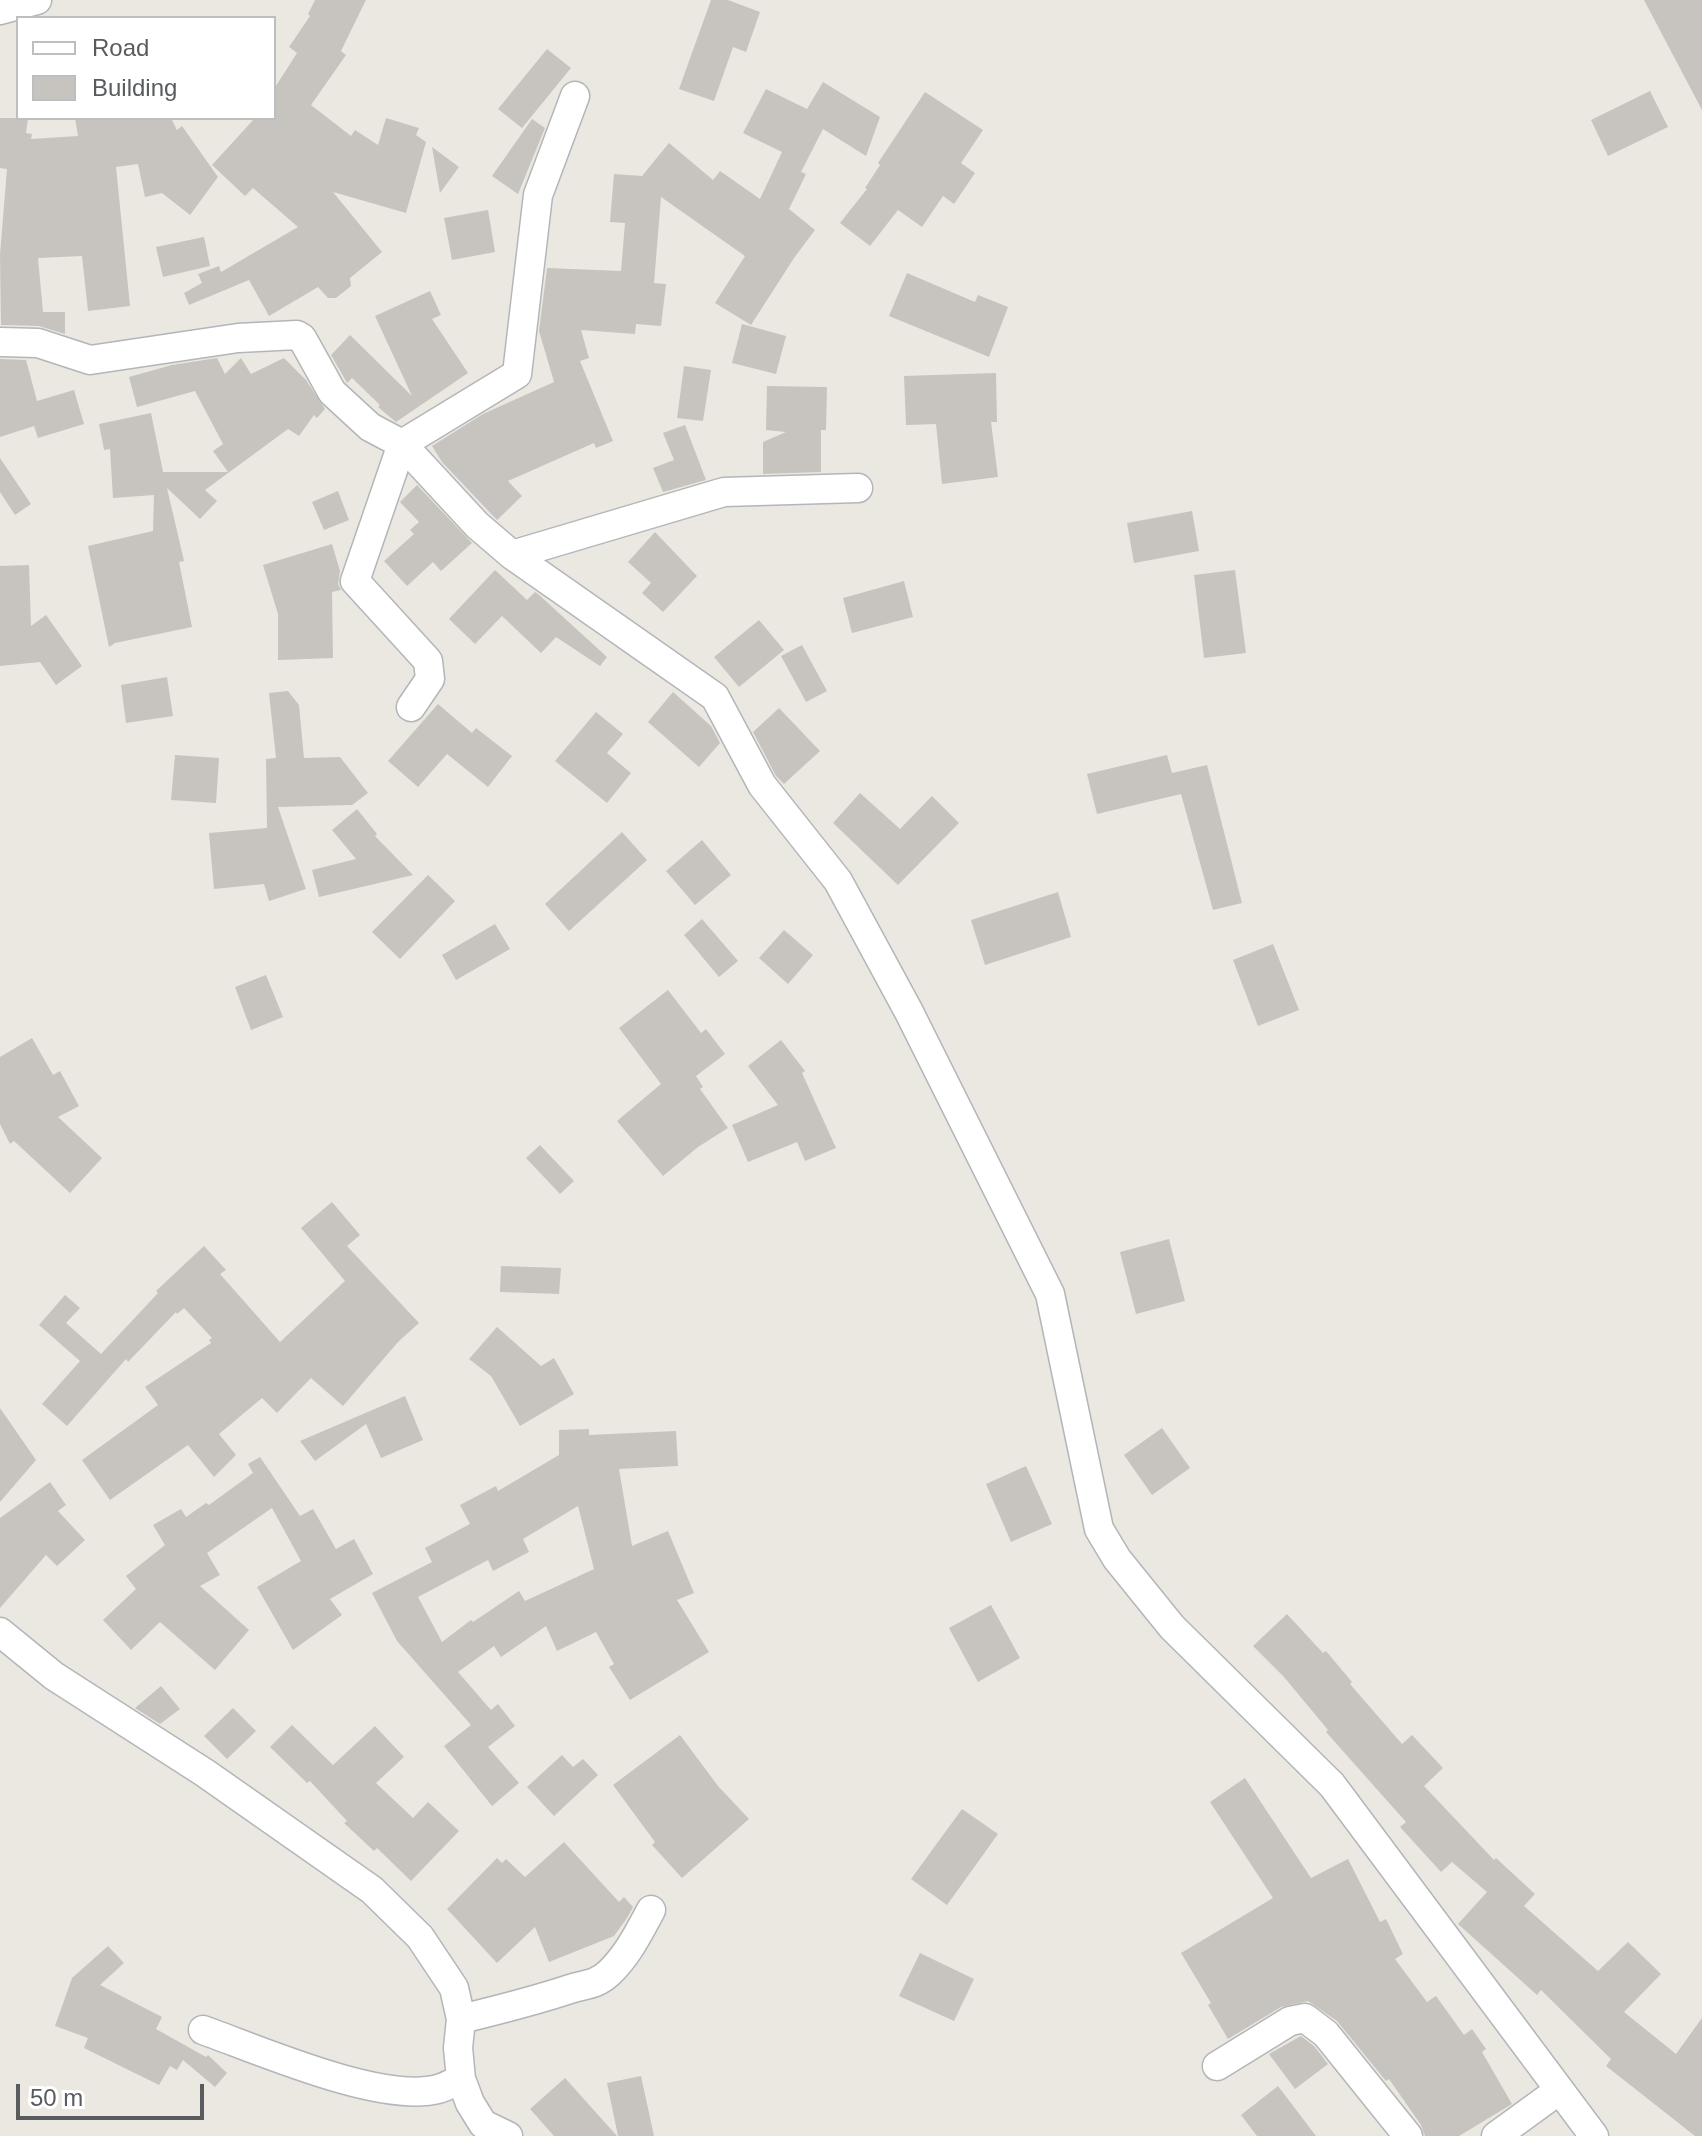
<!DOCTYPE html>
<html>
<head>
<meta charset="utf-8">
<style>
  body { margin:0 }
  #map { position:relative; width:1702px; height:2136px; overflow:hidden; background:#eae8e0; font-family:Arial,sans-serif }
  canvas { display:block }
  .legend { position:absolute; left:16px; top:16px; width:260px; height:104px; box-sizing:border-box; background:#fff; border:2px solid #bdbebf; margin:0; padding:10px 14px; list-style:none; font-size:24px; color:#595c5f }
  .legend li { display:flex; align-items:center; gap:16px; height:40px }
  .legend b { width:40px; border:2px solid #bdbebf }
  .scale { position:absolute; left:16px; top:2084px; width:188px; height:36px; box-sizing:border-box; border:4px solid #595c5f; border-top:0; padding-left:10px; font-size:24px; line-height:28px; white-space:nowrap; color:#595c5f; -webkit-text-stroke:6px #fff; paint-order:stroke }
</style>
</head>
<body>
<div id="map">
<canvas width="1702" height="2136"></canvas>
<ul class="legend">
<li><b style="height:10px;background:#fff"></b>Road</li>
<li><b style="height:22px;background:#c7c4bf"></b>Building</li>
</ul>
<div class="scale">50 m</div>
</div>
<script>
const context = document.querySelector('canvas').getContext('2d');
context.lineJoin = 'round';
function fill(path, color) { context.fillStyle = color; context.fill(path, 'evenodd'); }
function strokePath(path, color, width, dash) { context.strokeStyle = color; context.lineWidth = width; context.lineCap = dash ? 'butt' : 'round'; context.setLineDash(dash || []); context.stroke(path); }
const building = new Path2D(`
  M 315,0 L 366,0 L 341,51 L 346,55 L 311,105 L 351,136 L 355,130 L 378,145 L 386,118 L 419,128 L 416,135 L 426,142 L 406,213 L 333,192 L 382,252 L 350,278 L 351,286 L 336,298 L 328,298 L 318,287 L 269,316 L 249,280 L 189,305 L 184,293 L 202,283 L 198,274 L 219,266 L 221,272 L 298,227 L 253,188 L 245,196 L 212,165 L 255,118 L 274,118 L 274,89 L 297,53 L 289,47 L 310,16 L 308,14 Z
  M 711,0 L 728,0 L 760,12 L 746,52 L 733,47 L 714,101 L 679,89 Z
  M 1644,0 L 1702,0 L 1702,110 Z
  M 547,49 L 571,68 L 522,128 L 498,109 Z
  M 823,82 L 880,117 L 866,156 L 823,129 L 801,172 L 806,174 L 789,209 L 815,230 L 794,258 L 751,325 L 715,303 L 745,256 L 661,197 L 654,283 L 666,284 L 661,326 L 636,324 L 635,334 L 581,330 L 589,358 L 580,361 L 613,441 L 596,448 L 594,443 L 508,481 L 522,496 L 497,520 L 442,462 L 432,446 L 483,414 L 554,382 L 539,331 L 547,268 L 621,271 L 625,223 L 610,222 L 614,174 L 642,176 L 669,143 L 713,180 L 720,171 L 760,199 L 782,152 L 743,133 L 766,89 L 807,109 Z
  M 1650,91 L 1668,127 L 1608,156 L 1591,120 Z
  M 925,92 L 983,130 L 961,163 L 975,173 L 954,204 L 943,196 L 922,227 L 898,210 L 870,246 L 840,223 L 867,189 L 865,188 L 880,165 L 878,163 Z
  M 0,118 L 28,118 L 26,133 L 32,134 L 31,139 L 78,136 L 75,118 L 171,118 L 177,130 L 182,126 L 218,177 L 190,215 L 162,193 L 145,197 L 138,164 L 116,167 L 130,306 L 88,311 L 82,256 L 38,258 L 43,312 L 65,312 L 65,334 L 39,326 L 1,325 L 0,255 L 7,169 L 0,168 Z
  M 532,119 L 545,128 L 518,194 L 492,176 Z
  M 432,147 L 459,167 L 440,193 Z
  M 488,210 L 495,252 L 452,260 L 444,218 Z
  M 204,237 L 210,266 L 163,277 L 156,247 Z
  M 907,273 L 975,302 L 978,295 L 1008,307 L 989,357 L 889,316 Z
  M 430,291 L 441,315 L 432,319 L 468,373 L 396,422 L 378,407 L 380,405 L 352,378 L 347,383 L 346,381 L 331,355 L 350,335 L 412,396 L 375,316 Z
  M 742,324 L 786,336 L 776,374 L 732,363 Z
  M 217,358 L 225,374 L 241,358 L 251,374 L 284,358 L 306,380 L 325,409 L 317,418 L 314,415 L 299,436 L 288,429 L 205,490 L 217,501 L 200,519 L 167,488 L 184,561 L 179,562 L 192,627 L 115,643 L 109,647 L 88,546 L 153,531 L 154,495 L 113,498 L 110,449 L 104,450 L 99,424 L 151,413 L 163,472 L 228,472 L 213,451 L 223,444 L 195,391 L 137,407 L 129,377 L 172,365 Z
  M 0,359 L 26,360 L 37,401 L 74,390 L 84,424 L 38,438 L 34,426 L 0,437 Z
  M 684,366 L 711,370 L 703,421 L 677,418 Z
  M 996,373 L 997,422 L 991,422 L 998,477 L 942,484 L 936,424 L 906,425 L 904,376 Z
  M 767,386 L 827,387 L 826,430 L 821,430 L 821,472 L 763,474 L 763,442 L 786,432 L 766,430 Z
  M 685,425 L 706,480 L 663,492 L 653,468 L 674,460 L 663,433 Z
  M 0,458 L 31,504 L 15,515 L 0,492 Z
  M 417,485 L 472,543 L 441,571 L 433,562 L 407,586 L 384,561 L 414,534 L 410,530 L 419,522 L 400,502 Z
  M 338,491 L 349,520 L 324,530 L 312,502 Z
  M 1192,511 L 1199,551 L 1134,563 L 1127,523 Z
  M 655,532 L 697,576 L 663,612 L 642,593 L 651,583 L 628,562 Z
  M 332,544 L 340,571 L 338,584 L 341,590 L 332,592 L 333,658 L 278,660 L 278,614 L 263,565 Z
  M 29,565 L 31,626 L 46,615 L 82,666 L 56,685 L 40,662 L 0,666 L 0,566 Z
  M 495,570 L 527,600 L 535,592 L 538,594 L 607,657 L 600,666 L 556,637 L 541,653 L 502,616 L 475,644 L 449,619 Z
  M 1235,570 L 1246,653 L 1204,658 L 1194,575 Z
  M 904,581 L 913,617 L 852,633 L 843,598 Z
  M 759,620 L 784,650 L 739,687 L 714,657 Z
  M 802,645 L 827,691 L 806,702 L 781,656 Z
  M 167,677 L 173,716 L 126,723 L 121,685 Z
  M 288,691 L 299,705 L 304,758 L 340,757 L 368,793 L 352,805 L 278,807 L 306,889 L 269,901 L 264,884 L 214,889 L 209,833 L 267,828 L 266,759 L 276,758 L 269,693 Z
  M 673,692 L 711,726 L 720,743 L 699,767 L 648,722 Z
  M 438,704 L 472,733 L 476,728 L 512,756 L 488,787 L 447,754 L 418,787 L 388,761 Z
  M 779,708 L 820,751 L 784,784 L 776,776 L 753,732 Z
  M 596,712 L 623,734 L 607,753 L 631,773 L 607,803 L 555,761 Z
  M 175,755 L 219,758 L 216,803 L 171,800 Z
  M 1167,755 L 1172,773 L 1207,765 L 1242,903 L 1213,910 L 1181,794 L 1097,814 L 1087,774 Z
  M 860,793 L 900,829 L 932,796 L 959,823 L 898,885 L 833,823 Z
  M 357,809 L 377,834 L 375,836 L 413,875 L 319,897 L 312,870 L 356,859 L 332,830 Z
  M 622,832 L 647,860 L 569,931 L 545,904 Z
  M 702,840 L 731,875 L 695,905 L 666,871 Z
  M 428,875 L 455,901 L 400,959 L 372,932 Z
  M 1058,892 L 1071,937 L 985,965 L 971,920 Z
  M 702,919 L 738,961 L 719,977 L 684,935 Z
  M 495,924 L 510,949 L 456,980 L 442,955 Z
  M 784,930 L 813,955 L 788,984 L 759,958 Z
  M 1273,944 L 1299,1010 L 1258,1026 L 1233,960 Z
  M 266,975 L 283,1017 L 251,1030 L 235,987 Z
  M 668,990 L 701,1033 L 706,1029 L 725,1054 L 696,1076 L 703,1087 L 700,1089 L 728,1128 L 698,1147 L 663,1176 L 617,1121 L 661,1084 L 619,1028 Z
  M 32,1038 L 53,1075 L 60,1071 L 79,1106 L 58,1117 L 102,1158 L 70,1193 L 14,1141 L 10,1144 L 0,1124 L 0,1057 Z
  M 781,1040 L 805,1071 L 802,1073 L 836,1148 L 805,1161 L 797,1142 L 748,1162 L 732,1125 L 778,1105 L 748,1066 Z
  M 540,1145 L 574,1181 L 560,1194 L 526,1158 Z
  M 332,1202 L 360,1235 L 347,1246 L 419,1323 L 398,1342 L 343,1406 L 311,1378 L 277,1413 L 262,1398 L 219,1434 L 236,1455 L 214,1477 L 188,1445 L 110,1500 L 82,1460 L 158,1405 L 145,1387 L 211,1343 L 209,1340 L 212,1338 L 184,1308 L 177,1314 L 176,1312 L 128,1362 L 126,1359 L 67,1426 L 42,1404 L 80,1361 L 39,1325 L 65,1295 L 80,1308 L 66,1323 L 101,1354 L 158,1293 L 156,1291 L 204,1246 L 226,1270 L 220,1274 L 280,1342 L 345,1281 L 301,1228 Z
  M 1169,1239 L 1185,1301 L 1136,1314 L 1120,1252 Z
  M 501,1266 L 561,1268 L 559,1294 L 500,1292 Z
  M 497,1327 L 541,1366 L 554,1358 L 574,1394 L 520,1426 L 491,1376 L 469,1359 Z
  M 405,1396 L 423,1440 L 381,1458 L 366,1424 L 315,1461 L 300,1441 Z
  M 0,1408 L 36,1460 L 0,1502 Z
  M 1162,1428 L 1190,1468 L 1152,1495 L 1124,1455 Z
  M 589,1429 L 589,1435 L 676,1431 L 678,1466 L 619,1469 L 632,1546 L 668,1531 L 694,1593 L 677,1600 L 709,1652 L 630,1700 L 609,1667 L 614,1664 L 596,1632 L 557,1651 L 546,1626 L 501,1657 L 494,1646 L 458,1672 L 491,1710 L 498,1704 L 515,1726 L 488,1747 L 519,1783 L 492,1806 L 444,1746 L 471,1725 L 397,1641 L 372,1593 L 432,1562 L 425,1548 L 470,1524 L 460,1505 L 496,1486 L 498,1491 L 559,1455 L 559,1430 ZM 578,1506 L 594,1569 L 525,1601 L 519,1591 L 473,1622 L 471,1620 L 442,1642 L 418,1597 L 488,1560 L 493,1571 L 529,1552 L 523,1539 Z
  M 260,1457 L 300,1516 L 313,1509 L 336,1549 L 354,1539 L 373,1574 L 330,1599 L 342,1615 L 293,1650 L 257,1587 L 301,1561 L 272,1508 L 207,1553 L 220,1575 L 200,1586 L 249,1630 L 215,1670 L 160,1622 L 131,1650 L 103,1620 L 136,1589 L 126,1576 L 165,1545 L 153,1525 L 181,1509 L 186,1517 L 206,1503 L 209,1505 L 253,1473 L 248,1464 Z
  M 1026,1466 L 1052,1524 L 1011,1542 L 986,1484 Z
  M 50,1482 L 66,1505 L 58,1511 L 85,1540 L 57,1566 L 46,1555 L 0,1608 L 0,1518 Z
  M 991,1605 L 1020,1658 L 978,1682 L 949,1628 Z
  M 1287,1614 L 1323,1653 L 1326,1651 L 1352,1682 L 1350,1684 L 1402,1744 L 1412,1735 L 1443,1768 L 1424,1786 L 1494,1860 L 1496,1858 L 1535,1894 L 1524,1906 L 1598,1971 L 1628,1942 L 1661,1974 L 1624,2012 L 1676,2054 L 1702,2018 L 1702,2136 L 1695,2136 L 1606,2066 L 1611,2059 L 1541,1990 L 1537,1995 L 1458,1924 L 1487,1892 L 1452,1862 L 1441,1872 L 1400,1827 L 1406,1822 L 1326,1732 L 1328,1730 L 1284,1677 L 1253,1646 Z
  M 161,1686 L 180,1709 L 160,1724 L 135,1708 Z
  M 233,1708 L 256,1731 L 227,1759 L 204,1736 Z
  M 292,1725 L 333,1765 L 375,1726 L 404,1757 L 376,1783 L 413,1818 L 428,1802 L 459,1831 L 411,1881 L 377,1848 L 374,1851 L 344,1823 L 347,1821 L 310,1781 L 307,1783 L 270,1747 Z
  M 680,1735 L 718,1786 L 749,1819 L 682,1878 L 652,1845 L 655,1842 L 613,1785 Z
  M 562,1755 L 573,1767 L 583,1759 L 598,1775 L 554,1816 L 527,1787 Z
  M 1245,1778 L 1311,1878 L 1348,1859 L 1380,1922 L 1386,1919 L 1403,1954 L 1395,1959 L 1427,2002 L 1436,1996 L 1464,2035 L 1472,2029 L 1486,2049 L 1482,2052 L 1512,2104 L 1459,2136 L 1425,2136 L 1421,2125 L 1389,2079 L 1386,2081 L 1337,2021 L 1308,2001 L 1281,2007 L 1228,2039 L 1208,2005 L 1211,2003 L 1181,1953 L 1273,1898 L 1210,1802 Z
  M 962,1809 L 998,1834 L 947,1905 L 911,1879 Z
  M 564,1842 L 619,1902 L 624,1897 L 633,1907 L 627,1918 L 614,1936 L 549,1962 L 535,1927 L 497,1963 L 447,1909 L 497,1858 L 502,1863 L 506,1859 L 525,1877 Z
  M 108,1946 L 124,1963 L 100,1985 L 162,2017 L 156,2029 L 206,2057 L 208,2055 L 227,2073 L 215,2087 L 183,2060 L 177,2070 L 170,2066 L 159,2085 L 84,2048 L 88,2038 L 55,2026 L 72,1978 Z
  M 920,1953 L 974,1979 L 954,2021 L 899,1996 Z
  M 1301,2036 L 1314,2046 L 1328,2064 L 1295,2089 L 1269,2054 Z
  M 641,2076 L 654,2136 L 618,2136 L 607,2083 Z
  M 565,2078 L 617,2136 L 554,2136 L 530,2109 Z
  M 1278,2086 L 1316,2136 L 1257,2136 L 1241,2115 Z`);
const minor = new Path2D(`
  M 0,10 L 37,0
  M 0,342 L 38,343 L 90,360 L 238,338 L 297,335 L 302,338 L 332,392 L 370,427 L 402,444 L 477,525 L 512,555 L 715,697 L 762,785 L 838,881 L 909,1012 L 1050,1294 L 1099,1529 L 1117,1559 L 1172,1627 L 1332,1785 L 1594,2136
  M 512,555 L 724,492 L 858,488
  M 411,707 L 430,679 L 428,661 L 355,581 L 402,444 L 517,374 L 538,195 L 575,96
  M 0,1632 L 54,1676 L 205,1773 L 372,1890 L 420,1937 L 454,1988 L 461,2019 L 458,2048 L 461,2079 L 470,2103 L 483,2124 L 508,2136
  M 461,2019 C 498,2010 534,2001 570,1989 C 586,1984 596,1985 609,1973 C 628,1955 639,1932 651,1910
  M 203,2030 C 259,2050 382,2104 438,2089 C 446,2087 454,2082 461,2079
  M 1217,2066 L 1290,2021 L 1305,2018 L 1326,2034 L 1408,2136
  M 1496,2136 L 1558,2091`);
fill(building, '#c7c4bf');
strokePath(minor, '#b3b6b9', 31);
strokePath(minor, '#fff', 28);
</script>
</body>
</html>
